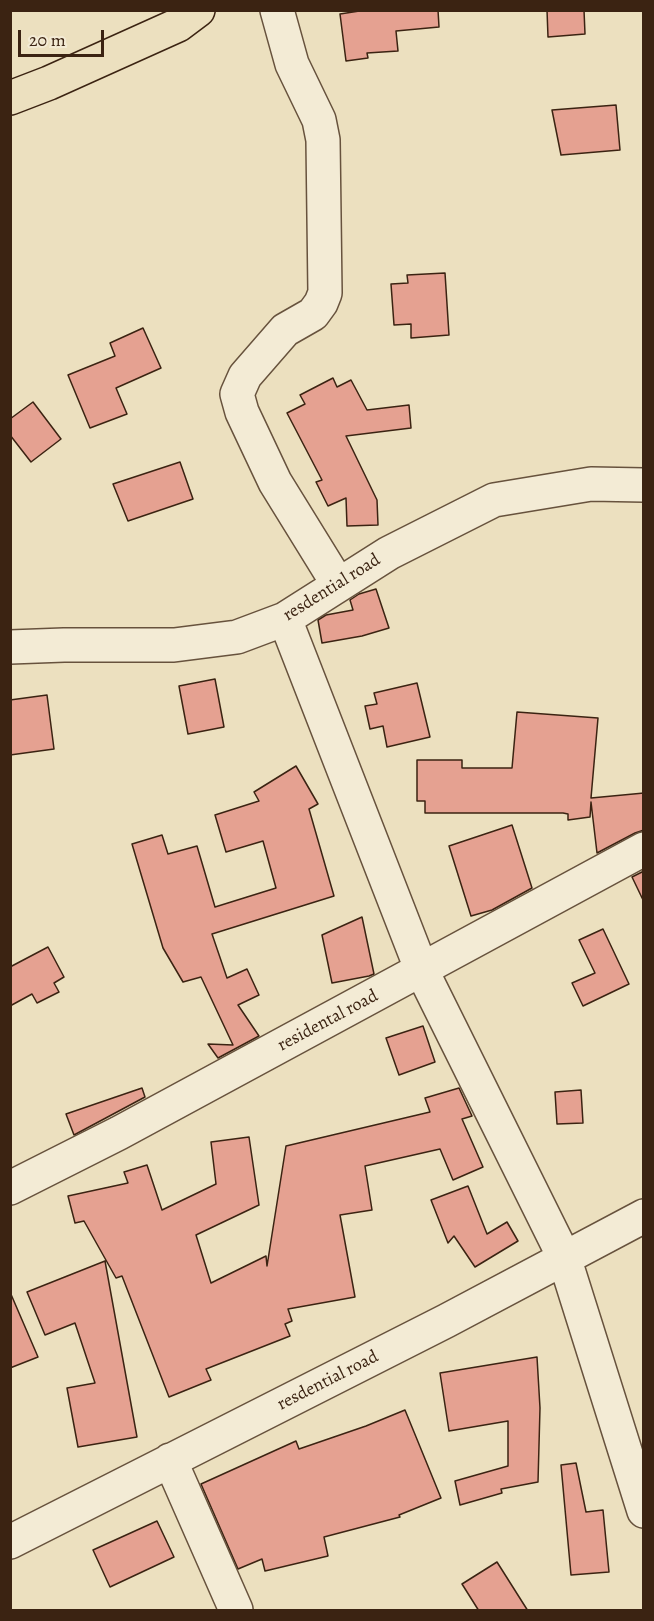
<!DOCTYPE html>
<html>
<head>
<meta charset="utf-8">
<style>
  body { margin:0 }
  #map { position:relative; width:654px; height:1621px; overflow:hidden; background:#ece0bf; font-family:Alegreya,serif }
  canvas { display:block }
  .frame { position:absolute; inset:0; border:12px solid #3b2312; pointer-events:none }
  .scale { position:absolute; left:18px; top:30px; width:86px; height:27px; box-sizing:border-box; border:3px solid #3b2312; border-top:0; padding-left:8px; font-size:18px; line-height:21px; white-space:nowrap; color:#3b2312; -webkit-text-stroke:4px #f3ebd5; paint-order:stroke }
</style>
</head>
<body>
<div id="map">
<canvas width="654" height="1621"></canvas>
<div class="frame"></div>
<div class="scale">20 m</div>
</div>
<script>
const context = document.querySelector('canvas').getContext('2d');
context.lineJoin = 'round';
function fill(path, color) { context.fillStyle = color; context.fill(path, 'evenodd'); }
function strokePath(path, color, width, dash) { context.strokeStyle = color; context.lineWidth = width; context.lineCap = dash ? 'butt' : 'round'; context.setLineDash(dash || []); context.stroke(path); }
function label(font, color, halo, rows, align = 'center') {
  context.font = font + ' Alegreya,serif'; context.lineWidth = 4.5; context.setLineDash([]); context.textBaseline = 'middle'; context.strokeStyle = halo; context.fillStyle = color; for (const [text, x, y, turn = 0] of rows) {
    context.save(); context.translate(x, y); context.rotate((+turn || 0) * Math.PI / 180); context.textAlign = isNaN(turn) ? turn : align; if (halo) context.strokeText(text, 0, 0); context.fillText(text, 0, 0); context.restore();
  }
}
const building = new Path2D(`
  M 366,10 L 438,10 L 439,27 L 396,31 L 398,51 L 367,53 L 368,58 L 346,61 L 340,14 Z
  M 547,10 L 584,10 L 585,34 L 548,37 Z
  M 616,105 L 620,150 L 561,155 L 552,110 Z
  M 445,273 L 449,335 L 411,338 L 411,324 L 394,325 L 391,284 L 408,283 L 407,275 Z
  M 143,328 L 161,368 L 116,388 L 127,414 L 90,428 L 68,375 L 115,356 L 110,343 Z
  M 333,378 L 337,387 L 351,380 L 367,410 L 409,405 L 411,428 L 346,436 L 377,500 L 378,525 L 347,526 L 346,498 L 328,506 L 316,482 L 322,480 L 287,413 L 305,404 L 300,395 Z
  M 33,402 L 61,439 L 31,462 L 10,435 L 10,419 Z
  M 180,462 L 193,499 L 128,521 L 113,484 Z
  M 376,589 L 389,628 L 362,636 L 322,643 L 318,620 L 326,615 L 353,610 L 350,600 L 359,594 Z
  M 215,679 L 224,727 L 188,734 L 179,686 Z
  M 417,683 L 430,737 L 387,747 L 383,726 L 370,729 L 365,706 L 377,704 L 374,693 Z
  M 47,695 L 54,749 L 10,755 L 10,700 Z
  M 517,712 L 598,718 L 591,798 L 644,793 L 644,830 L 635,833 L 597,853 L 591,802 L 590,817 L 568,820 L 568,814 L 563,813 L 425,813 L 425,801 L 417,801 L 417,760 L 462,760 L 462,768 L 512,768 Z
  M 296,766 L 318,804 L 309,809 L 334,896 L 212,934 L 227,978 L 247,969 L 259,995 L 238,1005 L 259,1036 L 218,1058 L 208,1044 L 233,1045 L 201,977 L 183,982 L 163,948 L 132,844 L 162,835 L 168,854 L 197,846 L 215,907 L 276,888 L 263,841 L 226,852 L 215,815 L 259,801 L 254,792 Z
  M 512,825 L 532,888 L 492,910 L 471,916 L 449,846 Z
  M 644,871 L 644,902 L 632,877 Z
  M 362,917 L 374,974 L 369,976 L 332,983 L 322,935 Z
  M 603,929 L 629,984 L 583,1006 L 572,983 L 595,973 L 579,940 Z
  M 48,947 L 64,977 L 54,983 L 59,992 L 37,1003 L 32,994 L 10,1006 L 10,967 Z
  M 423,1026 L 435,1062 L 399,1075 L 386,1038 Z
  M 142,1088 L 145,1097 L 74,1135 L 66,1114 Z
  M 459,1088 L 472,1116 L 462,1119 L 483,1167 L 453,1180 L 440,1149 L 365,1166 L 372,1210 L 340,1215 L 355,1297 L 288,1309 L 292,1321 L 285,1324 L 290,1336 L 206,1369 L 211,1380 L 169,1397 L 122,1276 L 116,1278 L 84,1221 L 75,1223 L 68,1196 L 128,1183 L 124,1172 L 147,1165 L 162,1210 L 216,1184 L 211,1142 L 249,1137 L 259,1205 L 196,1235 L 211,1283 L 266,1256 L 267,1266 L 286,1146 L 430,1112 L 425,1098 Z
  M 581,1090 L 583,1123 L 557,1124 L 555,1092 Z
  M 468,1186 L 487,1234 L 507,1222 L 518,1241 L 475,1267 L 454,1236 L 448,1243 L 431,1200 Z
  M 105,1261 L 137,1437 L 78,1447 L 67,1388 L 95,1383 L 75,1323 L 45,1335 L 27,1292 Z
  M 10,1292 L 38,1357 L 10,1368 Z
  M 537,1357 L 540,1408 L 538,1482 L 501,1489 L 502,1493 L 460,1505 L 455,1481 L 508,1466 L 508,1421 L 449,1431 L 440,1373 Z
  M 405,1410 L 441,1498 L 399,1515 L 400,1517 L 324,1537 L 328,1556 L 265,1571 L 262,1559 L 238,1569 L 201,1484 L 296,1441 L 299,1449 L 366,1426 Z
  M 576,1463 L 586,1512 L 603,1510 L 609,1572 L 571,1575 L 561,1465 Z
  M 157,1521 L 174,1557 L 110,1587 L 93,1550 Z
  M 497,1562 L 528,1611 L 479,1611 L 462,1584 Z`);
const minor = new Path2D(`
  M 277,10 L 292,64 L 319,120 L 323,140 L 325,293 L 321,303 L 313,314 L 285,330 L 245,376 L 237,394 L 242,412 L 275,482 L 338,584
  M 285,619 L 422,971 L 564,1257 L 644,1511
  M 10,647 L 64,645 L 174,645 L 237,637 L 285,619 L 389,553 L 494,500 L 591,484 L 644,485
  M 10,1188 L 119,1133 L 644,849
  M 170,1460 L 236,1610
  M 10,1542 L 446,1321 L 644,1216`);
const trunk = new Path2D(`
  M 10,98 L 49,83 L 178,25 L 198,10`);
const streetNames = [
  ["resdential road",332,588,-32],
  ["residental road",328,1021,-28],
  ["resdential road",328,1381,-27]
];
fill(building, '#e5a191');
strokePath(building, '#3b2312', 1.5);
strokePath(minor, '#67523d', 36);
strokePath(trunk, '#3b2312', 36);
strokePath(minor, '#f3ebd5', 33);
strokePath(trunk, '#ece0bf', 33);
label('18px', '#3b2312', '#f3ebd5', streetNames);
</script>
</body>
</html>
